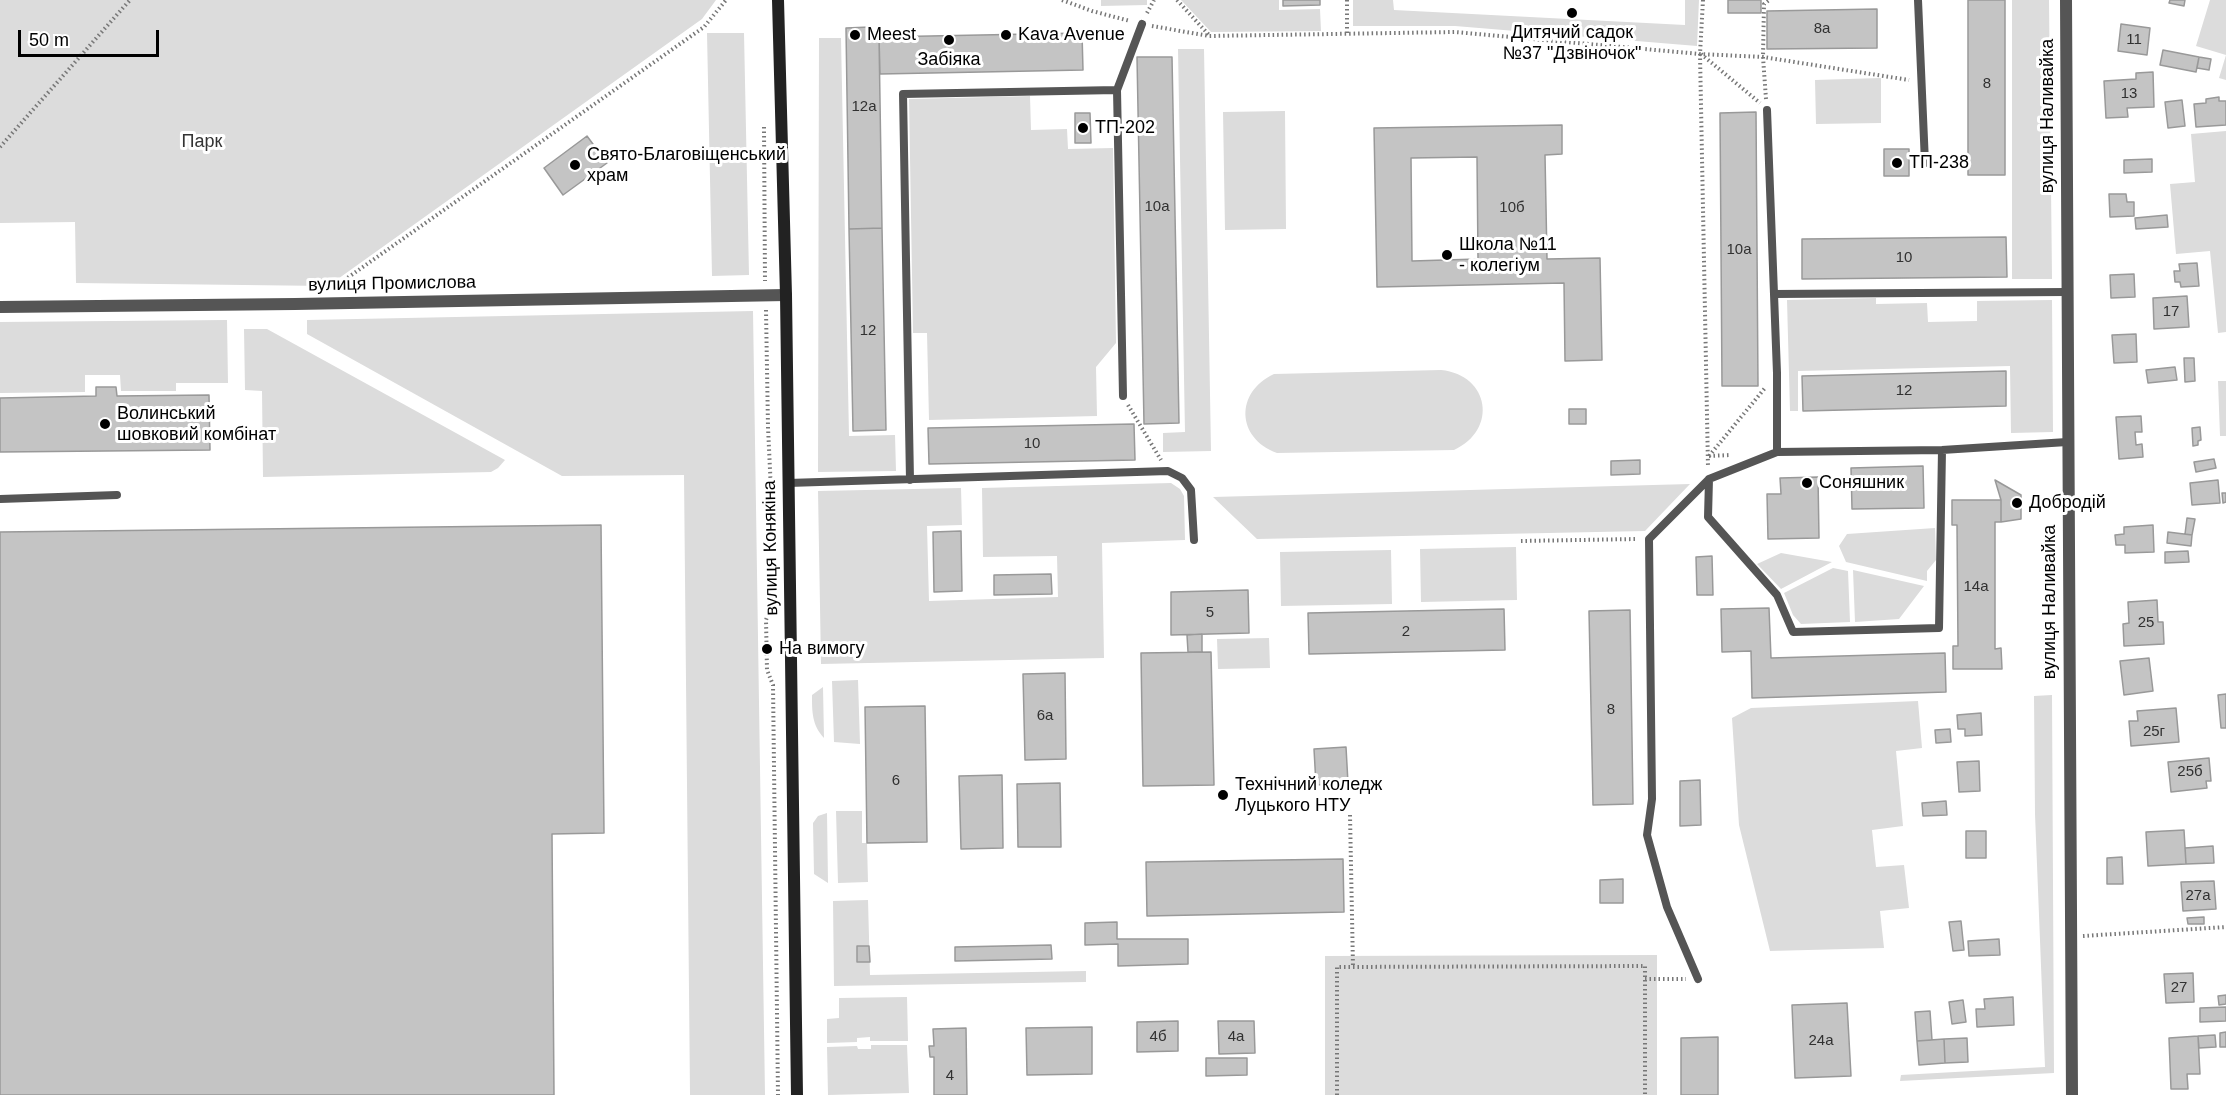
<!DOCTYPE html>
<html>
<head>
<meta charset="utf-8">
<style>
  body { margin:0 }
  #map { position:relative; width:2226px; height:1095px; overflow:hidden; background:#fff; font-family:Helvetica,sans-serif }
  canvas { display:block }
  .scale { position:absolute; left:18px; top:30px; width:141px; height:27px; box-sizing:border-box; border:3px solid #000; border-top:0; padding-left:8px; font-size:18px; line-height:21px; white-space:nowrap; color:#000; -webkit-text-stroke:4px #fff; paint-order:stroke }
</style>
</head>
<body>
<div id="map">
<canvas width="2226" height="1095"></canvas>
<div class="scale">50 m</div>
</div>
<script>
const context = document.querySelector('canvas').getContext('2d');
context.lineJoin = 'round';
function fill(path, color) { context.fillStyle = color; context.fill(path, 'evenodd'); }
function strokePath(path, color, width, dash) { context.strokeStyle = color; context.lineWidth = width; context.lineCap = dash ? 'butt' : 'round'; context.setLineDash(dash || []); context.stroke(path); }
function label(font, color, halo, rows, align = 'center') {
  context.font = font + ' Helvetica,sans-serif'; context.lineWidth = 6; context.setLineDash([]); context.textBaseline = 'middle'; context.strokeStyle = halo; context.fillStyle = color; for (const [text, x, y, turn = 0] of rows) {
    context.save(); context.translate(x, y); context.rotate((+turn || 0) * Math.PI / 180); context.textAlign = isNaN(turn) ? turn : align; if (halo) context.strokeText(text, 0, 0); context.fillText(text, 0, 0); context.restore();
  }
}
const green = new Path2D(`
  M 0,0 L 716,0 L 702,19 L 328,286 L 76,283 L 75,222 L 0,223 Z
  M 1101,0 L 1147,0 L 1147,5 L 1101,6 Z
  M 1181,0 L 1279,0 L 1279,10 L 1320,9 L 1321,31 L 1211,32 Z
  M 1353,0 L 1393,0 L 1394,10 L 1685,25 L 1685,0 L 1699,0 L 1697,46 L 1455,26 L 1353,26 Z
  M 2012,0 L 2049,0 L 2052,279 L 2012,279 Z
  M 2210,0 L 2226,0 L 2226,80 L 2219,78 L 2226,55 L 2196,46 Z
  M 707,33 L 744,33 L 749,275 L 712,276 Z
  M 819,38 L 841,38 L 849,436 L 895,435 L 896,471 L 818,472 Z
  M 1178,49 L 1204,49 L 1211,451 L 1163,452 L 1163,433 L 1185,432 Z
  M 1881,78 L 1881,123 L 1816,124 L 1815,80 Z
  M 1030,96 L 1031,130 L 1067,129 L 1068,149 L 1113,148 L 1116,343 L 1096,367 L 1097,416 L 929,420 L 927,333 L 913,333 L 909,99 Z
  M 1285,111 L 1286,229 L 1225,230 L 1223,112 Z
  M 2226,131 L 2226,332 L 2218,333 L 2210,251 L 2176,254 L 2170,184 L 2195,182 L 2191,134 Z
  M 1876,298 L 1876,304 L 1927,303 L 1928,322 L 1977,321 L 1977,301 L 2052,300 L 2053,432 L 2011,433 L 2010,366 L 1798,371 L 1798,411 L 1790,411 L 1787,300 Z
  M 753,311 L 765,1095 L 690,1095 L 684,475 L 562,476 L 307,334 L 307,320 Z
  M 227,320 L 228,383 L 176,383 L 176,391 L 121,391 L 120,375 L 85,375 L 85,392 L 0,393 L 0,322 Z
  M 244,329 L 267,329 L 505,460 L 498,468 L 491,472 L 263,477 L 262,391 L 245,390 Z
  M 1441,370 C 1490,375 1498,430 1454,450 L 1277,453 C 1236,438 1235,392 1274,374 Z
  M 2218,381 L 2226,381 L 2226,436 L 2220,436 Z
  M 1171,483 L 1180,489 L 1184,496 L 1185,540 L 1102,543 L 1104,658 L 821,664 L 818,491 L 961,488 L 962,525 L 927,526 L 929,601 L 1058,597 L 1057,556 L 983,557 L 982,488 Z
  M 1690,484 L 1645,531 L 1257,539 L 1213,497 Z
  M 1935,528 L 1936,560 L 1927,571 L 1927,581 L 1846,562 L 1839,546 L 1847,534 Z
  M 1516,547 L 1517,600 L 1421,602 L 1420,549 Z
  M 1391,550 L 1392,604 L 1281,606 L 1280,552 Z
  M 1781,553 L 1832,562 L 1781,589 L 1757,564 Z
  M 1833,568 L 1848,571 L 1850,622 L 1801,624 L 1793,615 L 1784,593 Z
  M 1853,570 L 1924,586 L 1899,619 L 1855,622 Z
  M 1269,638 L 1270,668 L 1218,669 L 1217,639 Z
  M 858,680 L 860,744 L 834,742 L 832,681 Z
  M 823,687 L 824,738 C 812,725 812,712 812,695 Z
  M 2052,695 L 2054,1073 L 1900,1081 L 1901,1075 L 2045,1067 L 2035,814 L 2034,696 Z
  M 1918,701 L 1922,748 L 1896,751 L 1903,826 L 1872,830 L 1876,867 L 1904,865 L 1909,908 L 1880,911 L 1884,948 L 1770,951 L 1739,825 L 1732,718 L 1751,708 Z
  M 836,811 L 862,811 L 862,843 L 867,843 L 868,882 L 838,883 Z
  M 827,813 L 828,883 L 814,874 L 813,823 L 818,816 Z
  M 868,900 L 870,975 L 1086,971 L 1086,982 L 834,986 L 833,901 Z
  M 1657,955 L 1657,1095 L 1325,1095 L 1325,956 Z
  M 907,997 L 908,1041 L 870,1041 L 870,1037 L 857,1038 L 857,1042 L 827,1043 L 827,1019 L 839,1018 L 839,998 Z
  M 871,1045 L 907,1045 L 909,1093 L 828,1095 L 827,1047 L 857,1046 L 858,1049 L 871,1049 Z`);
const building = new Path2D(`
  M 1283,0 L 1320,0 L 1320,5 L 1283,6 Z
  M 1728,0 L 1761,0 L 1761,13 L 1728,13 Z
  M 1968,0 L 2005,0 L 2005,175 L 1968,175 Z
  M 2170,0 L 2185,0 L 2184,6 L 2169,3 Z
  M 1877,9 L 1877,48 L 1767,49 L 1767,11 Z
  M 2121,24 L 2150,28 L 2147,55 L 2118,51 Z
  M 870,27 L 870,38 L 879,37 L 882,228 L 849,229 L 846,28 Z
  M 1082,33 L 1083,70 L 880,74 L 879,37 Z
  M 2163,50 L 2199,57 L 2196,72 L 2160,65 Z
  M 1137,57 L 1172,57 L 1179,423 L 1144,424 Z
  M 2199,57 L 2211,59 L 2209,70 L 2197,68 Z
  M 2153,72 L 2154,107 L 2127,108 L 2128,117 L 2106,118 L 2104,81 L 2136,79 L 2136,73 Z
  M 2219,97 L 2219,101 L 2226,101 L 2226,125 L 2196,127 L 2194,104 L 2206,103 L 2206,99 Z
  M 2182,100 L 2185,126 L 2168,128 L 2165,102 Z
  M 1756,112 L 1758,386 L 1722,386 L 1720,113 Z
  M 1075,113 L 1090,113 L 1091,143 L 1075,143 Z
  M 1562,125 L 1562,154 L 1545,155 L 1547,259 L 1600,258 L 1602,360 L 1565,361 L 1564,283 L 1377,287 L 1374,128 ZM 1477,157 L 1478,259 L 1412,261 L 1411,158 Z
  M 587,136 L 607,163 L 563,195 L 544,168 Z
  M 1884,149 L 1909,149 L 1909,176 L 1884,176 Z
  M 2152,159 L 2152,172 L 2124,173 L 2124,160 Z
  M 2109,194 L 2126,194 L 2127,202 L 2134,202 L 2134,216 L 2110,217 Z
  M 2167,215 L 2168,227 L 2136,229 L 2135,218 Z
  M 882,228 L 886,430 L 853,431 L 849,229 Z
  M 2006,237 L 2007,277 L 1802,279 L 1802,239 Z
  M 2197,263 L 2199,286 L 2181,287 L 2180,282 L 2175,282 L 2174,271 L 2180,271 L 2179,264 Z
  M 2134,274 L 2135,297 L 2111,298 L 2110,275 Z
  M 2187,296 L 2189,327 L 2154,329 L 2153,298 Z
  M 2136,334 L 2137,362 L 2114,363 L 2112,335 Z
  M 2184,358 L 2194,358 L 2195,381 L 2185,382 Z
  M 2175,367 L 2177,380 L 2148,383 L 2146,370 Z
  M 2006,371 L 2006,406 L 1803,411 L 1802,376 Z
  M 96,387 L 116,387 L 117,396 L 209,395 L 210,450 L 0,452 L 0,398 L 96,396 Z
  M 1569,409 L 1586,409 L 1586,424 L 1569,424 Z
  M 2141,416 L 2142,432 L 2135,432 L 2136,445 L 2142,444 L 2143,457 L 2119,459 L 2116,417 Z
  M 1134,424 L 1135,460 L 929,464 L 928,428 Z
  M 2200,427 L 2201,440 L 2198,441 L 2198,445 L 2193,446 L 2192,428 Z
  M 2214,459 L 2216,468 L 2196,472 L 2194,462 Z
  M 1640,460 L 1640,474 L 1611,475 L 1611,461 Z
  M 1923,466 L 1924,508 L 1852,509 L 1851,468 Z
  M 1818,477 L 1819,538 L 1768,539 L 1767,494 L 1781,494 L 1780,478 Z
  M 1995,480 L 2021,495 L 2021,519 L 2001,522 L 2001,500 Z
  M 2218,480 L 2220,503 L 2192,505 L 2190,483 Z
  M 2222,493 L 2226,493 L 2226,502 L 2223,503 Z
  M 1952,500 L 2001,500 L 2001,522 L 1995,522 L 1995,649 L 2001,648 L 2002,669 L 1953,669 L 1953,646 L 1958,646 L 1957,525 L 1952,525 Z
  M 2187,518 L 2195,519 L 2192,535 L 2185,534 Z
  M 601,525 L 604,833 L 552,834 L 554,1095 L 0,1095 L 0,532 Z
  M 2153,525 L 2154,552 L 2125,553 L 2125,545 L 2116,545 L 2115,535 L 2124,534 L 2124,527 Z
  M 961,531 L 962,591 L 934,592 L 933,532 Z
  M 2168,532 L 2192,535 L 2191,546 L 2167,543 Z
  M 2188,551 L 2189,562 L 2165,563 L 2165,552 Z
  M 1712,556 L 1713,595 L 1697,595 L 1696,557 Z
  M 1051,574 L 1052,594 L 994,595 L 994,575 Z
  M 1248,590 L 1249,633 L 1171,635 L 1171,592 Z
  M 2157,600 L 2158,622 L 2163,622 L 2164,644 L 2124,646 L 2123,624 L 2129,623 L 2128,602 Z
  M 1769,608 L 1771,658 L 1945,653 L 1946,692 L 1752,698 L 1751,651 L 1722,652 L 1721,609 Z
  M 1504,609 L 1505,650 L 1309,654 L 1308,613 Z
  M 1630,610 L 1633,804 L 1593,805 L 1589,611 Z
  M 1202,634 L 1202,652 L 1188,652 L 1187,635 Z
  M 1211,652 L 1214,785 L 1143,786 L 1141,653 Z
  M 2149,658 L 2153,691 L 2124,695 L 2120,661 Z
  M 1065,673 L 1066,759 L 1025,760 L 1023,674 Z
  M 2226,694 L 2226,728 L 2221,728 L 2218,695 Z
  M 925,706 L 927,842 L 867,843 L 865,707 Z
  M 2176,708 L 2179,742 L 2131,746 L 2129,721 L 2138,721 L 2137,711 Z
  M 1981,713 L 1982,735 L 1965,736 L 1965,729 L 1958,729 L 1957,715 Z
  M 1950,729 L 1951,742 L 1936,743 L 1935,730 Z
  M 1346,747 L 1348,783 L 1316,785 L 1314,749 Z
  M 2209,758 L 2211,781 L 2206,781 L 2207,788 L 2171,792 L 2168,762 Z
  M 1979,761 L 1980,791 L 1959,792 L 1957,762 Z
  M 1002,775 L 1003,848 L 961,849 L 959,776 Z
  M 1700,780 L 1701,825 L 1680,826 L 1680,781 Z
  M 1060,783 L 1061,847 L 1018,847 L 1017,784 Z
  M 1946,801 L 1947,815 L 1923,816 L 1922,803 Z
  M 2184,830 L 2186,864 L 2148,866 L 2146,832 Z
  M 1966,831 L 1986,831 L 1986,858 L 1966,858 Z
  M 2213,846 L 2214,863 L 2186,864 L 2185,848 Z
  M 2122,857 L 2123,884 L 2107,884 L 2107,858 Z
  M 1343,859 L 1344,912 L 1147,916 L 1146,862 Z
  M 1623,879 L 1623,903 L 1600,903 L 1600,880 Z
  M 2214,881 L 2216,909 L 2183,911 L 2181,882 Z
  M 2204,917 L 2204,924 L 2188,924 L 2187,918 Z
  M 1961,921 L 1964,950 L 1953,951 L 1949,922 Z
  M 1117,922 L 1117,939 L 1188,939 L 1188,964 L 1118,966 L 1118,944 L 1085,945 L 1085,923 Z
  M 1999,939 L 2000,955 L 1969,956 L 1968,941 Z
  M 1051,945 L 1052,959 L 955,961 L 955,947 Z
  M 857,946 L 869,946 L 870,962 L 857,962 Z
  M 2193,973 L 2194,1002 L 2166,1003 L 2164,974 Z
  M 2226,995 L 2226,1004 L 2219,1005 L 2218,996 Z
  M 2013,997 L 2014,1025 L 1977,1027 L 1976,1009 L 1985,1009 L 1984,999 Z
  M 1963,1000 L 1966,1022 L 1952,1024 L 1949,1002 Z
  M 1847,1003 L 1851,1076 L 1795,1078 L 1792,1005 Z
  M 2226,1007 L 2226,1021 L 2200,1022 L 2200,1008 Z
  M 1930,1011 L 1932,1040 L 1917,1041 L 1915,1012 Z
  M 1178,1021 L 1178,1051 L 1137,1052 L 1137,1022 Z
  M 1218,1021 L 1254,1021 L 1255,1053 L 1219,1054 Z
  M 1092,1027 L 1092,1074 L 1027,1075 L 1026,1028 Z
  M 966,1028 L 967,1095 L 934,1095 L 934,1057 L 930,1057 L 929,1046 L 934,1046 L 933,1029 Z
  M 2226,1032 L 2226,1047 L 2220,1047 L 2220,1033 Z
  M 2215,1035 L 2216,1047 L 2199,1048 L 2198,1036 Z
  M 2198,1036 L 2200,1074 L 2187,1074 L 2188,1089 L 2171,1089 L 2169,1038 Z
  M 1718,1037 L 1718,1095 L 1681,1095 L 1681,1038 Z
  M 1967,1038 L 1968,1062 L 1945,1063 L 1944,1039 Z
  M 1944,1039 L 1945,1063 L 1919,1065 L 1917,1041 Z
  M 1206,1058 L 1247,1058 L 1247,1075 L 1206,1076 Z`);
const path = new Path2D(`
  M 1062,0 L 1092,11 L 1130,21
  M 1177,0 L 1209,35
  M 1347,0 L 1347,34
  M 1703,0 L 1700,54 L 1708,467
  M 1147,13 L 1154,0
  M 1152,26 L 1209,36 L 1455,32 L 1700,54 L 1763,57 L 1909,80
  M 1701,54 L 1760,103
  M 1766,99 L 1763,57 L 1764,4 L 1769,0
  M 764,127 L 765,281
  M 0,147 L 130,0
  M 333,288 L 704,27 L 726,0
  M 766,310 L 768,427 L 772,512
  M 1128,405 L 1161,460
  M 1709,456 L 1765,388
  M 1709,456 L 1731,455
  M 1521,541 L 1637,539
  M 774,597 L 766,620 L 767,670 L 773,685 L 778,1095
  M 1350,815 L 1353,967
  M 2083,936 L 2226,927
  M 1645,979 L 1686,979
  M 1337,1095 L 1337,967 L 1645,966 L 1645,1095`);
const lane = new Path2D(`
  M 1918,0 L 1925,163
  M 1117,90 L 1142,24
  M 1767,110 L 1777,373 L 1777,452 L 1942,450 L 2067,442
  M 1774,294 L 2066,292
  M 1709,479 L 1708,517 L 1777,595 L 1793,632 L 1939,628 L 1942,450
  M 910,480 L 903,94 L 1117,90 L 1123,396
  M 788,483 L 1168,471 L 1182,478 L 1191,490 L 1194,540
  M 0,499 L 117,495
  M 1698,979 L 1667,907 L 1647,835 L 1652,799 L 1649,539 L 1709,479 L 1777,452`);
const street = new Path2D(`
  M 2066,0 L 2072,1095
  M 0,307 L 295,304 L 786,295`);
const secondary = new Path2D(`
  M 778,0 L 786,295 L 797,1095`);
const markers = [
  [1572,13,6,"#000"],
  [855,35,6,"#000"],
  [1006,35,6,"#000"],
  [949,40,6,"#000"],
  [1083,128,6,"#000"],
  [1897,163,6,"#000"],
  [575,165,6,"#000"],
  [1447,255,6,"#000"],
  [105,424,6,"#000"],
  [1807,483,6,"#000"],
  [2017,503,6,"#000"],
  [767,649,6,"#000"],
  [1223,795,6,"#000"]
];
const numberNames = [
  ["8а",1822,29],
  ["11",2134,40],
  ["8",1987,84],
  ["13",2129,94],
  ["12а",864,107],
  ["10а",1157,207],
  ["10б",1512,208],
  ["10а",1739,250],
  ["10",1904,258],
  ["17",2171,312],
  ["12",868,331],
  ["12",1904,391],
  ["10",1032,444],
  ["14а",1976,587],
  ["5",1210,613],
  ["25",2146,623],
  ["2",1406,632],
  ["8",1611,710],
  ["6а",1045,716],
  ["25г",2154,732],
  ["25б",2190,772],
  ["6",896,781],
  ["27а",2198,896],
  ["27",2179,988],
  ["4б",1158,1037],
  ["4а",1236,1037],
  ["24а",1821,1041],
  ["4",950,1076]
];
const poiNames = [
  ["Дитячий садок",1572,33,"center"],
  ["№37 \"Дзвіночок\"",1572,54,"center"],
  ["Meest",867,35],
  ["Kava Avenue",1018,35],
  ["Забіяка",949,60,"center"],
  ["ТП-202",1095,128],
  ["Свято-Благовіщенський",587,155],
  ["храм",587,176],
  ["ТП-238",1909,163],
  ["Школа №11",1459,245],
  ["- колегіум",1459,266],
  ["Волинський",117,414],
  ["шовковий комбінат",117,435],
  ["Соняшник",1819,483],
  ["Добродій",2029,503],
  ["На вимогу",779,649],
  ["Технічний коледж",1235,785],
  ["Луцького НТУ",1235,806]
];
const streetNames = [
  ["вулиця Наливайка",2048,116,-90],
  ["вулиця Промислова",392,284,-1],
  ["вулиця Конякіна",771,548,-91],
  ["вулиця Наливайка",2050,602,-90]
];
const parkNames = [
  ["Парк",202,142]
];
fill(green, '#dcdcdc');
fill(building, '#c4c4c4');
strokePath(building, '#999', 1.5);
strokePath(path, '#777', 4, [1.5, 3]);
strokePath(lane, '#555', 8);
strokePath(street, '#555', 12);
strokePath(secondary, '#222', 12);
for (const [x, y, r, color] of markers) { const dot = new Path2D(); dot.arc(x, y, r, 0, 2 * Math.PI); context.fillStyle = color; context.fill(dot); strokePath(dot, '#fff', 2); }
label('15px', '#313131', null, numberNames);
label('18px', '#000', '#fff', poiNames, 'left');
label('18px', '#000', '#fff', streetNames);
label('18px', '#333', '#fff', parkNames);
</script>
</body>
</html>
